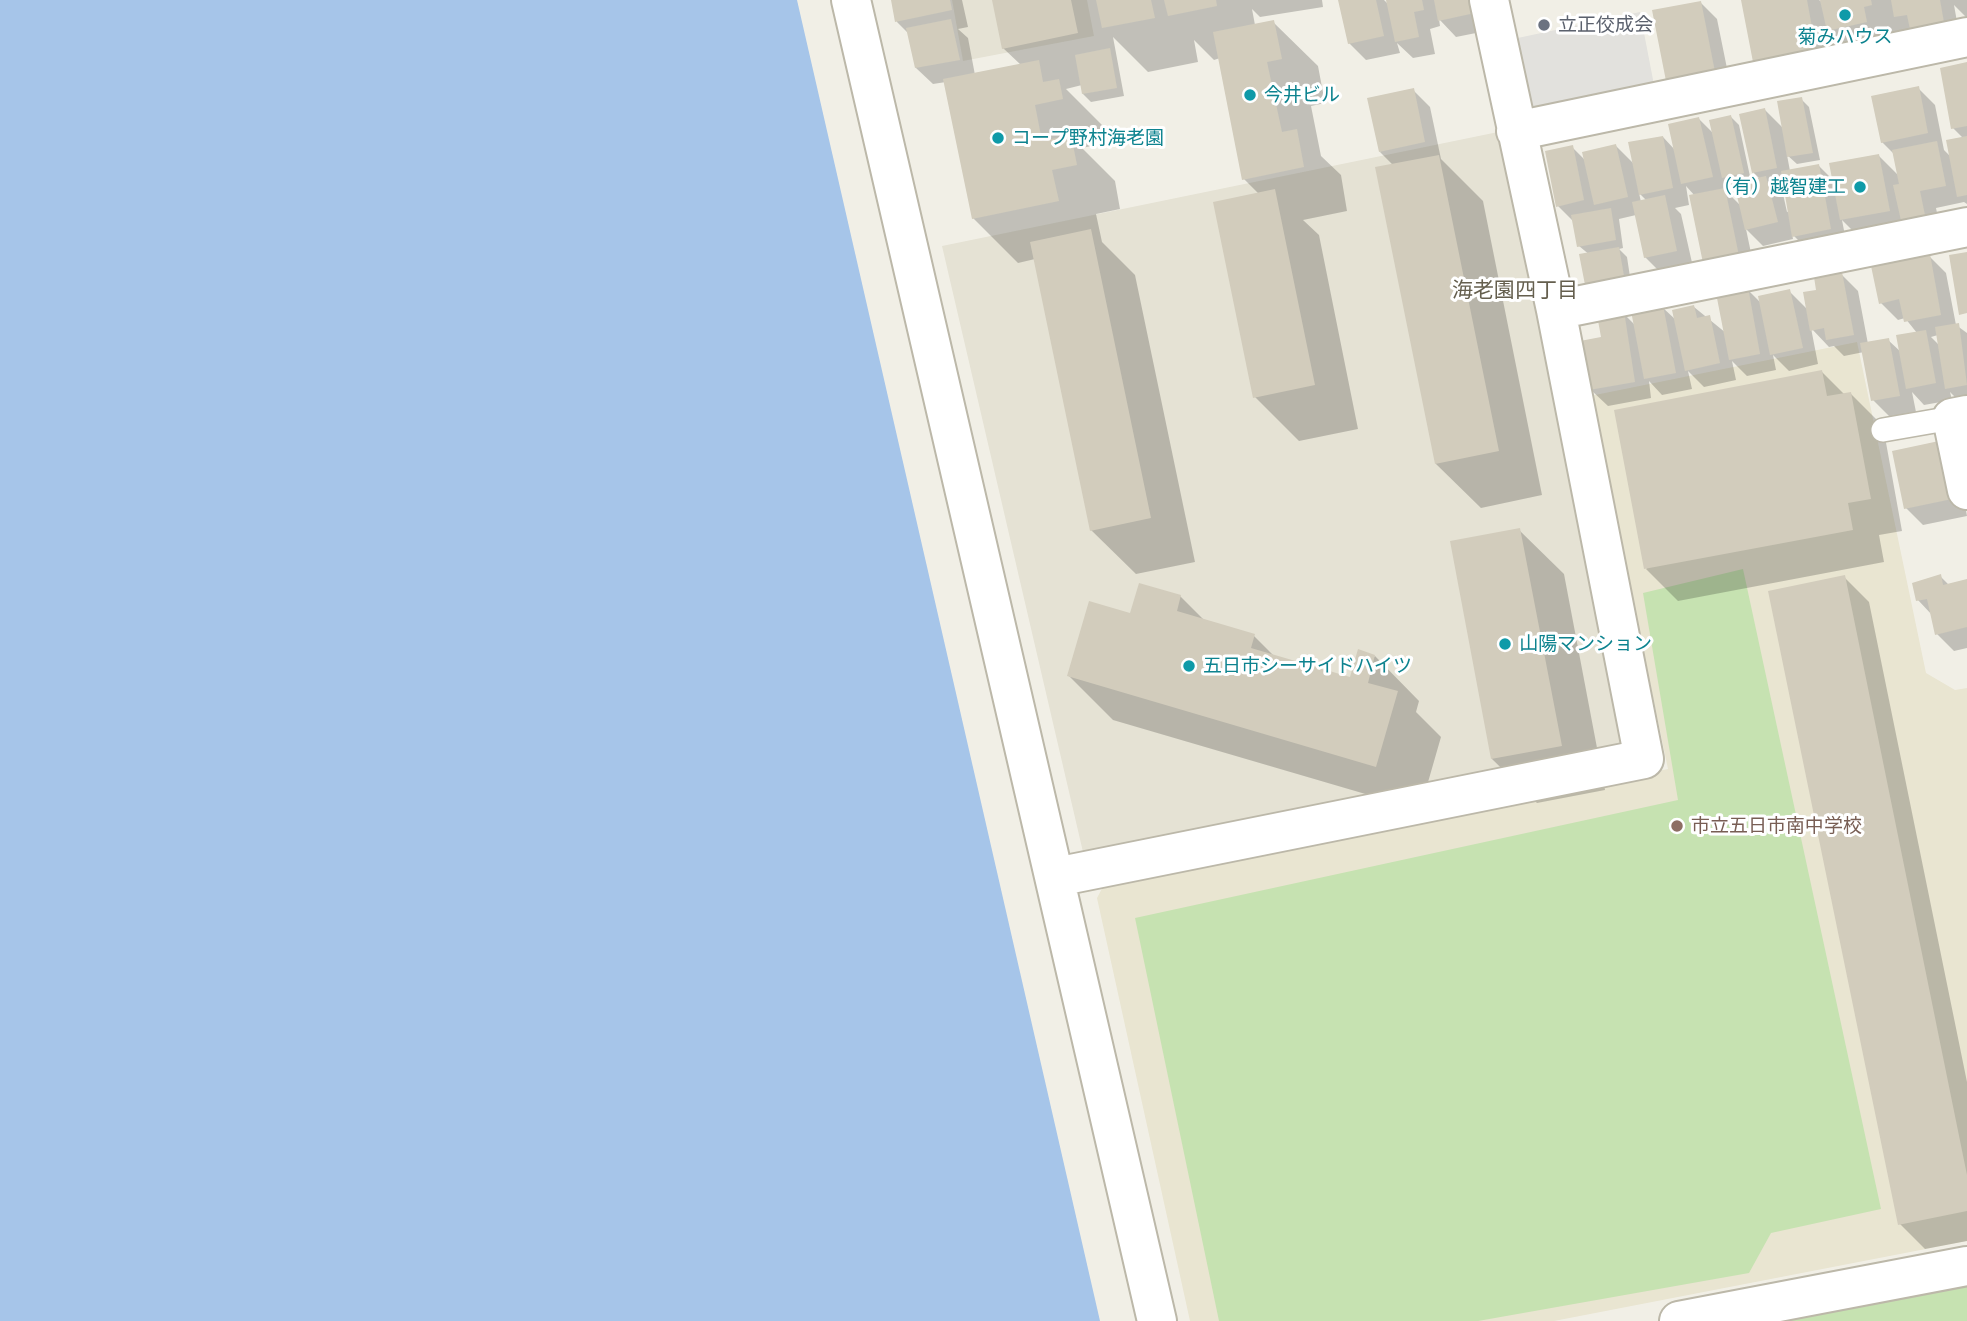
<!DOCTYPE html>
<html>
<head>
<meta charset="utf-8">
<style>
  body { margin:0 }
  canvas { display:block; background:#f1efe6 }
</style>
</head>
<body>
<canvas width="1967" height="1321"></canvas>
<script>
const context = document.querySelector('canvas').getContext('2d');
context.lineJoin = 'round';
function fill(path, color) { context.fillStyle = color; context.fill(path, 'evenodd'); }
function strokePath(path, color, width, dash) { context.strokeStyle = color; context.lineWidth = width; context.lineCap = dash ? 'butt' : 'round'; context.setLineDash(dash || []); context.stroke(path); }
function label(font, color, halo, rows, align = 'center') {
  context.font = font + ' "Work Sans","Noto Sans JP",sans-serif'; context.lineWidth = 6; context.setLineDash([]); context.textBaseline = 'middle'; context.strokeStyle = halo; context.fillStyle = color; for (const [text, x, y, turn = 0] of rows) {
    context.save(); context.translate(x, y); context.rotate((+turn || 0) * Math.PI / 180); context.textAlign = isNaN(turn) ? turn : align; if (halo) context.strokeText(text, 0, 0); context.fillText(text, 0, 0); context.restore();
  }
}
const residential = new Path2D(`
  M 952,0 L 1087,0 L 1094,36 L 963,61 Z
  M 1503,131 L 1628,743 L 1083,852 L 942,246 Z`);
const education = new Path2D(`
  M 1857,342 L 1926,673 L 1955,690 L 1967,688 L 1967,1241 L 1554,1321 L 1190,1321 L 1097,898 L 1105,883 L 1668,769 L 1590,396 Z`);
const green = new Path2D(`
  M 1743,569 L 1881,1209 L 1771,1233 L 1749,1273 L 1478,1321 L 1219,1321 L 1135,918 L 1678,800 L 1643,593 Z
  M 1967,1283 L 1967,1321 L 1771,1321 Z`);
const parking = new Path2D(`
  M 1640,12 L 1655,90 L 1544,113 L 1527,102 L 1513,39 Z`);
const water = new Path2D(`
  M 0,0 L 797,0 L 1100,1321 L 0,1321 Z`);
const shadow = new Path2D(`
  M 893,0 L 962,0 L 968,27 L 958,29 L 968,38 L 975,75 L 1021,65 L 1003,48 L 994,0 L 1322,0 L 1323,7 L 1260,17 L 1252,9 L 1255,25 L 1273,22 L 1318,66 L 1325,103 L 1311,106 L 1321,156 L 1341,175 L 1347,211 L 1303,220 L 1319,235 L 1358,429 L 1299,441 L 1255,397 L 1259,194 L 1244,179 L 1220,58 L 1214,60 L 1194,40 L 1198,62 L 1148,72 L 1113,37 L 1124,96 L 1091,102 L 1083,94 L 1082,85 L 1066,89 L 1103,126 L 1106,143 L 1082,148 L 1115,181 L 1120,209 L 1096,214 L 1102,242 L 1135,275 L 1195,562 L 1136,574 L 1091,530 L 1035,259 L 1018,263 L 973,218 L 946,82 L 933,84 L 916,68 L 909,34 L 897,22 Z
  M 1340,0 L 1384,0 L 1388,4 L 1387,0 L 1485,0 L 1491,30 L 1456,37 L 1439,19 L 1440,26 L 1430,29 L 1435,54 L 1413,58 L 1397,43 L 1400,53 L 1366,60 L 1349,43 Z
  M 1743,0 L 1819,0 L 1823,3 L 1822,0 L 1967,0 L 1967,18 L 1954,5 L 1961,44 L 1873,74 L 1824,26 L 1832,66 Z
  M 1701,3 L 1717,19 L 1732,93 L 1668,85 Z
  M 1967,64 L 1967,204 L 1964,202 L 1936,208 L 1942,237 L 1930,239 L 1933,255 L 1929,256 L 1946,273 L 1956,325 L 1967,333 L 1967,404 L 1963,405 L 1950,392 L 1952,400 L 1924,405 L 1912,392 L 1916,412 L 1890,417 L 1873,400 L 1864,352 L 1844,356 L 1834,346 L 1829,347 L 1811,328 L 1818,364 L 1789,371 L 1773,355 L 1776,370 L 1747,376 L 1732,361 L 1736,380 L 1704,387 L 1688,371 L 1692,389 L 1662,395 L 1649,381 L 1651,398 L 1608,406 L 1591,390 L 1603,338 L 1623,313 L 1635,325 L 1662,307 L 1676,320 L 1694,307 L 1726,333 L 1747,289 L 1761,303 L 1789,291 L 1808,310 L 1818,291 L 1841,274 L 1858,291 L 1868,344 L 1888,340 L 1901,352 L 1917,333 L 1905,318 L 1898,320 L 1881,303 L 1887,265 L 1842,220 L 1847,246 L 1811,253 L 1792,234 L 1793,239 L 1763,246 L 1746,229 L 1755,272 L 1722,279 L 1695,196 L 1686,186 L 1689,205 L 1675,208 L 1681,214 L 1693,267 L 1662,274 L 1645,257 L 1636,215 L 1619,219 L 1623,248 L 1619,249 L 1627,257 L 1632,290 L 1579,246 L 1575,223 L 1558,206 L 1572,147 L 1586,161 L 1616,146 L 1635,165 L 1663,137 L 1675,150 L 1699,119 L 1714,134 L 1731,117 L 1739,125 L 1751,181 L 1760,179 L 1753,172 L 1765,110 L 1784,129 L 1801,99 L 1809,107 L 1820,160 L 1797,164 L 1787,155 L 1790,171 L 1819,166 L 1834,181 L 1879,156 L 1900,177 L 1895,155 L 1882,142 L 1918,88 L 1935,105 L 1944,150 L 1951,157 L 1963,138 L 1953,128 ZM 1725,179 L 1732,185 L 1736,184 L 1741,206 L 1729,194 ZM 1785,186 L 1790,211 L 1787,212 L 1783,194 L 1776,188 ZM 1639,193 L 1647,201 L 1641,202 ZM 1938,335 L 1939,345 L 1931,337 Z
  M 1413,90 L 1430,107 L 1441,159 L 1483,201 L 1542,495 L 1481,508 L 1436,464 L 1394,166 L 1380,152 Z
  M 1822,372 L 1845,395 L 1851,394 L 1883,426 L 1902,531 L 1879,535 L 1884,562 L 1678,601 L 1646,569 Z
  M 1956,459 L 1967,516 L 1923,525 L 1906,508 Z
  M 1519,530 L 1564,574 L 1605,790 L 1537,803 L 1492,759 Z
  M 1940,576 L 1949,585 L 1967,581 L 1967,648 L 1954,651 L 1937,634 L 1932,615 L 1918,600 Z
  M 1844,577 L 1869,602 L 1967,1082 L 1967,1241 L 1925,1249 L 1900,1224 Z
  M 1180,596 L 1206,622 L 1254,636 L 1276,658 L 1351,680 L 1375,656 L 1419,701 L 1416,712 L 1441,737 L 1420,810 L 1113,720 L 1069,676 L 1132,615 Z`);
const building = new Path2D(`
  M 891,0 L 950,0 L 952,10 L 895,22 Z
  M 992,0 L 1071,0 L 1078,33 L 1002,49 Z
  M 1096,0 L 1151,0 L 1155,18 L 1102,28 Z
  M 1164,0 L 1216,0 L 1217,6 L 1168,16 Z
  M 1338,0 L 1376,0 L 1384,36 L 1348,44 Z
  M 1386,0 L 1422,0 L 1424,10 L 1414,12 L 1419,37 L 1395,42 Z
  M 1434,0 L 1472,0 L 1475,13 L 1438,21 Z
  M 1741,0 L 1807,0 L 1816,49 L 1753,62 Z
  M 1820,0 L 1871,0 L 1872,5 L 1864,7 L 1867,22 L 1827,31 Z
  M 1891,0 L 1940,0 L 1945,28 L 1911,34 L 1907,15 L 1894,17 Z
  M 1701,1 L 1716,77 L 1667,86 L 1652,10 Z
  M 951,19 L 960,60 L 915,68 L 906,28 Z
  M 1274,20 L 1282,59 L 1267,62 L 1282,132 L 1297,129 L 1304,167 L 1242,180 L 1213,32 Z
  M 1110,48 L 1117,88 L 1082,94 L 1075,55 Z
  M 1039,60 L 1043,82 L 1059,79 L 1063,99 L 1035,105 L 1042,141 L 1071,135 L 1077,165 L 1052,170 L 1059,201 L 972,219 L 943,79 Z
  M 1967,62 L 1967,126 L 1951,129 L 1940,68 Z
  M 1919,86 L 1928,133 L 1881,143 L 1871,96 Z
  M 1414,88 L 1425,142 L 1379,152 L 1367,98 Z
  M 1802,97 L 1813,153 L 1787,157 L 1777,101 Z
  M 1765,108 L 1777,168 L 1752,173 L 1739,114 Z
  M 1731,115 L 1744,173 L 1722,178 L 1709,120 Z
  M 1699,117 L 1713,177 L 1681,184 L 1668,124 Z
  M 1663,136 L 1673,188 L 1639,195 L 1628,142 Z
  M 1967,136 L 1967,195 L 1957,197 L 1946,140 Z
  M 1937,141 L 1946,186 L 1920,191 L 1926,220 L 1902,225 L 1893,185 L 1899,184 L 1892,150 Z
  M 1616,144 L 1628,197 L 1594,205 L 1582,152 Z
  M 1573,145 L 1584,200 L 1556,207 L 1545,151 Z
  M 1879,154 L 1890,211 L 1840,220 L 1829,163 Z
  M 1439,155 L 1499,451 L 1435,464 L 1375,167 Z
  M 1819,164 L 1831,229 L 1792,237 L 1781,171 Z
  M 1766,176 L 1778,222 L 1745,230 L 1734,183 Z
  M 1725,188 L 1739,256 L 1703,263 L 1689,195 Z
  M 1275,189 L 1315,385 L 1253,398 L 1213,202 Z
  M 1665,195 L 1677,251 L 1644,258 L 1632,202 Z
  M 1611,208 L 1616,240 L 1577,247 L 1571,215 Z
  M 1091,229 L 1151,518 L 1090,531 L 1030,242 Z
  M 1619,247 L 1625,282 L 1586,290 L 1579,254 Z
  M 1967,252 L 1967,313 L 1959,315 L 1949,255 Z
  M 1930,254 L 1941,315 L 1904,322 L 1899,299 L 1879,304 L 1871,266 Z
  M 1842,272 L 1854,335 L 1826,340 L 1824,328 L 1810,331 L 1803,292 L 1816,290 L 1814,277 Z
  M 1748,287 L 1760,354 L 1729,360 L 1716,293 Z
  M 1790,289 L 1803,348 L 1770,355 L 1758,296 Z
  M 1663,305 L 1676,373 L 1644,379 L 1631,311 Z
  M 1694,305 L 1697,318 L 1710,315 L 1720,363 L 1685,371 L 1672,310 Z
  M 1624,311 L 1635,382 L 1589,390 L 1580,341 L 1601,337 L 1597,315 Z
  M 1959,323 L 1967,385 L 1945,389 L 1935,327 Z
  M 1926,330 L 1936,383 L 1906,389 L 1896,335 Z
  M 1889,338 L 1900,396 L 1871,401 L 1860,343 Z
  M 1822,370 L 1827,396 L 1851,392 L 1871,499 L 1848,503 L 1853,530 L 1644,569 L 1614,410 Z
  M 1939,441 L 1952,499 L 1904,509 L 1892,451 Z
  M 1520,528 L 1562,746 L 1491,759 L 1450,541 Z
  M 1941,574 L 1943,585 L 1967,579 L 1967,627 L 1935,635 L 1927,599 L 1916,601 L 1912,583 Z
  M 1845,575 L 1967,1175 L 1967,1211 L 1898,1225 L 1768,591 Z
  M 1139,583 L 1181,595 L 1177,611 L 1255,634 L 1251,648 L 1350,677 L 1358,649 L 1375,655 L 1368,683 L 1398,691 L 1376,767 L 1067,676 L 1089,601 L 1130,613 Z`);
const service = new Path2D(`
  M 1883,430 L 1952,418`);
const minor = new Path2D(`
  M 851,0 L 1157,1321
  M 1516,131 L 1967,37
  M 1556,310 L 1967,227
  M 1967,415 L 1952,418 L 1967,490
  M 1056,877 L 1644,759 L 1556,310 L 1489,0
  M 1679,1321 L 1967,1266`);
const markers = [
  [1845,15,7,"#0f9aa8"],
  [1544,25,7,"#6b7280"],
  [1250,95,7,"#0f9aa8"],
  [998,138,7,"#0f9aa8"],
  [1860,187,7,"#0f9aa8"],
  [1505,644,7,"#0f9aa8"],
  [1189,666,7,"#0f9aa8"],
  [1677,826,7,"#8d6e63"]
];
const worshipNames = [
  ["立正佼成会",1558,25]
];
const cultureNames = [
  ["菊みハウス",1845,37,"center"],
  ["今井ビル",1264,95],
  ["コープ野村海老園",1012,138],
  ["（有）越智建工",1846,187,"right"],
  ["山陽マンション",1519,644],
  ["五日市シーサイドハイツ",1203,666]
];
const educationNames = [
  ["市立五日市南中学校",1691,826]
];
const neighbourhoodNames = [
  ["海老園四丁目",1515,291]
];
fill(residential, '#e5e2d4');
fill(education, '#e9e5d1');
fill(green, '#c6e2b1');
fill(parking, '#e2e1dd');
fill(water, '#a6c5e9');
fill(shadow, '#0003');
fill(building, '#d2ccbc');
strokePath(service, '#bcb8a9', 26);
strokePath(minor, '#bcb8a9', 42);
strokePath(service, '#fff', 23);
strokePath(minor, '#fff', 38);
for (const [x, y, r, color] of markers) { const dot = new Path2D(); dot.arc(x, y, r, 0, 2 * Math.PI); context.fillStyle = color; context.fill(dot); strokePath(dot, '#fff', 2.5); }
label('19px', '#5b616d', '#fff', worshipNames, 'left');
label('19px', '#0d838f', '#fff', cultureNames, 'left');
label('19px', '#785e54', '#fff', educationNames, 'left');
label('21px', '#655f4e', '#fff', neighbourhoodNames);
</script>
</body>
</html>
